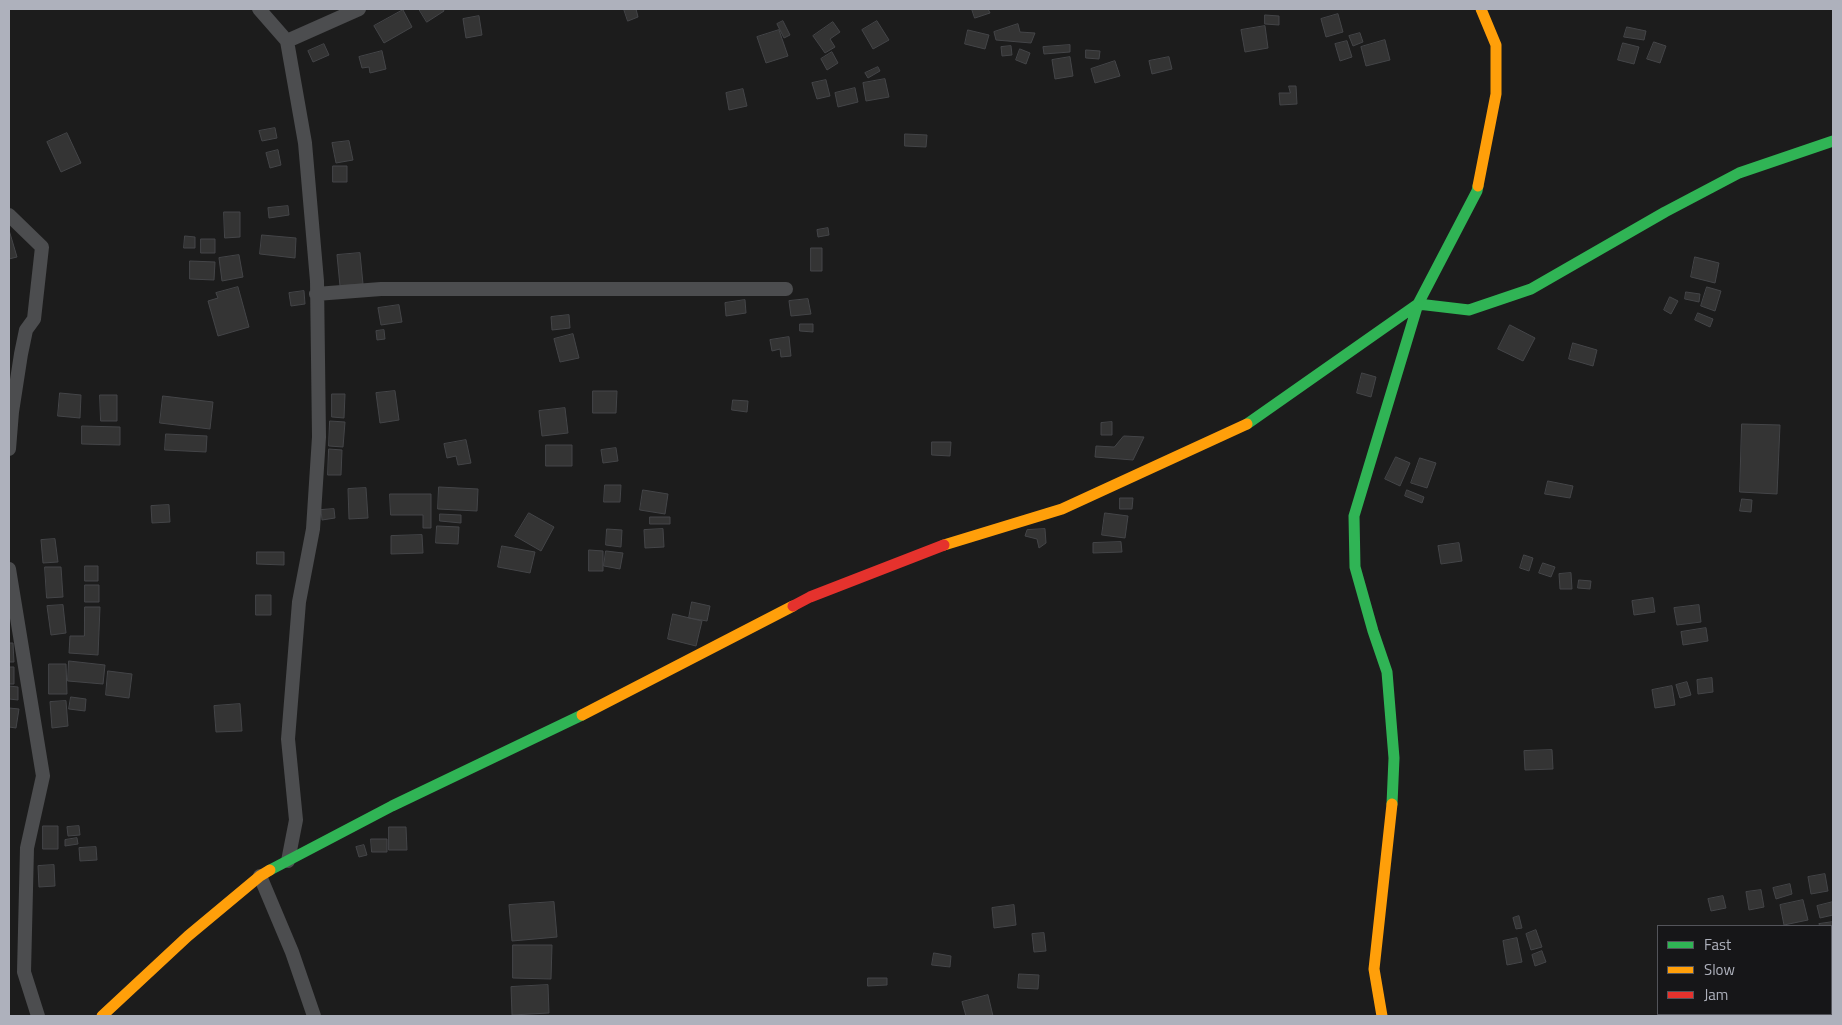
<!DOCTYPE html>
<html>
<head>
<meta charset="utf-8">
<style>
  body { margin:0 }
  #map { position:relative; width:1842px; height:1025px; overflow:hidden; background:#1c1c1c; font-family:"Titillium Web",sans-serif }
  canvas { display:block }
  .frame { position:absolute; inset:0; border:10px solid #aeb1bc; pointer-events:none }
  .legend { position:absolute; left:1657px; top:925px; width:175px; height:90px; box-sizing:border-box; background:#161618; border:1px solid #53545a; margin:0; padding:6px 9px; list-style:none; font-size:15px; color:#aeb1bc }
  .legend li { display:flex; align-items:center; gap:10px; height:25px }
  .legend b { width:25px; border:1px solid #53545a }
</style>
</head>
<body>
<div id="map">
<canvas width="1842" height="1025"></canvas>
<div class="frame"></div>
<ul class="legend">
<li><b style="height:6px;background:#30b455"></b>Fast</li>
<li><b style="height:6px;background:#ff9f0a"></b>Slow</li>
<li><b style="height:6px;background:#e5322d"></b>Jam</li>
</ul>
</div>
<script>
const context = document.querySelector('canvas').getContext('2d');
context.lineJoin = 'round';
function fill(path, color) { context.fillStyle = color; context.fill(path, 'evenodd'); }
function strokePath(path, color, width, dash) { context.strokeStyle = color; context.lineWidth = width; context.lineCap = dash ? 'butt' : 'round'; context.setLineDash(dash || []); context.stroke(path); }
const building = new Path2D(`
  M 419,9 L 443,9 L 444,11 L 427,22 Z
  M 624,9 L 636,9 L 638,17 L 628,21 Z
  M 972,9 L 988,9 L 990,13 L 975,18 Z
  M 403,10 L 412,27 L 384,43 L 374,26 Z
  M 1338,14 L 1343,32 L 1326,37 L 1321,19 Z
  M 1265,15 L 1279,16 L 1279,25 L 1265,24 Z
  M 479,16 L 482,35 L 466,38 L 463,19 Z
  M 783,21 L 790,35 L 784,38 L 777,24 Z
  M 877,21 L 889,40 L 873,49 L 862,30 Z
  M 833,22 L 840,32 L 830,39 L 835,47 L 825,53 L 813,36 Z
  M 1018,24 L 1020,32 L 1035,33 L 1031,43 L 996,40 L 994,32 Z
  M 1265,26 L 1268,48 L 1245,52 L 1241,30 Z
  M 1627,27 L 1646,31 L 1644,40 L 1624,37 Z
  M 779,30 L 788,56 L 766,63 L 757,37 Z
  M 968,30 L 989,35 L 985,49 L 965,44 Z
  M 1360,33 L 1363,42 L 1353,46 L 1349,36 Z
  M 1385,40 L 1390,60 L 1366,66 L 1361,47 Z
  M 1347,41 L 1352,57 L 1340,61 L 1335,44 Z
  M 1654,42 L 1666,46 L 1660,63 L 1647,59 Z
  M 1623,43 L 1639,47 L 1634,64 L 1618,60 Z
  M 324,44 L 329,55 L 313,62 L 308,51 Z
  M 1070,45 L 1070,52 L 1044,54 L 1043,47 Z
  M 1011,46 L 1012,55 L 1002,56 L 1001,47 Z
  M 1020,49 L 1030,53 L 1026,64 L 1016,60 Z
  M 1086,50 L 1100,51 L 1099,59 L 1086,58 Z
  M 382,51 L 386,69 L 370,73 L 369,67 L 362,68 L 359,57 Z
  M 832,52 L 838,63 L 827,70 L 821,59 Z
  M 1070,57 L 1073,76 L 1055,79 L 1052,60 Z
  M 1169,57 L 1172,69 L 1152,74 L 1149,61 Z
  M 1115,61 L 1120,76 L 1095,83 L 1091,69 Z
  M 878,67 L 880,71 L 868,78 L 865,73 Z
  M 885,79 L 889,97 L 866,101 L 863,83 Z
  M 826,80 L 830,96 L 817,99 L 812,83 Z
  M 1289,86 L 1296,86 L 1297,104 L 1280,105 L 1279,93 L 1290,93 Z
  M 855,88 L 858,102 L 838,107 L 835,93 Z
  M 743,89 L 747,106 L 729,110 L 726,93 Z
  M 275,128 L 277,138 L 262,141 L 259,131 Z
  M 67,133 L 81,163 L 61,172 L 47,142 Z
  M 905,134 L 927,135 L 926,147 L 905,146 Z
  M 349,141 L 353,160 L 336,163 L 332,143 Z
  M 278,150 L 281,165 L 270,168 L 266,153 Z
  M 333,166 L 347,166 L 347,182 L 333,182 Z
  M 288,206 L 289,215 L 269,218 L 268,208 Z
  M 224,212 L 240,212 L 240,237 L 225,238 Z
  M 828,228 L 829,235 L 818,237 L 817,230 Z
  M 9,230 L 17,257 L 9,259 Z
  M 262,235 L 296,238 L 295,258 L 260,254 Z
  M 185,236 L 195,237 L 195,248 L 184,248 Z
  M 201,239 L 215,239 L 215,253 L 201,253 Z
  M 811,248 L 822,248 L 822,271 L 811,271 Z
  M 360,253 L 363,284 L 340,286 L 337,255 Z
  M 239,255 L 243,277 L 222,281 L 219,258 Z
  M 1695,257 L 1719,263 L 1715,283 L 1691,277 Z
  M 190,261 L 215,262 L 214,280 L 190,279 Z
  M 238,287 L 249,327 L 218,336 L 208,301 L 218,298 L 216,293 Z
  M 1707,287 L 1721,291 L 1715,311 L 1701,306 Z
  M 304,291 L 305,304 L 291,306 L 289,293 Z
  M 1686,292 L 1700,294 L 1699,302 L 1685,299 Z
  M 1670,297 L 1678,301 L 1671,314 L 1664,310 Z
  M 808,299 L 811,314 L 791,316 L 789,301 Z
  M 745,300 L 746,313 L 726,316 L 725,303 Z
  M 399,305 L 402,322 L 381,325 L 378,308 Z
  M 1698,313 L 1713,319 L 1710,327 L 1695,320 Z
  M 569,315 L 570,328 L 552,330 L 551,317 Z
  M 800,324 L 813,324 L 813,332 L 800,331 Z
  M 1510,325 L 1535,338 L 1523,361 L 1498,349 Z
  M 384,330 L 385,339 L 377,340 L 376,331 Z
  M 573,334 L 579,358 L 560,362 L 554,339 Z
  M 789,337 L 791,356 L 781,357 L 780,349 L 772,351 L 770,340 Z
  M 1573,343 L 1597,350 L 1593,366 L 1569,359 Z
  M 1362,373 L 1376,377 L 1371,397 L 1357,393 Z
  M 395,391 L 399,420 L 380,423 L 376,393 Z
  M 593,391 L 617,391 L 616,413 L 593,413 Z
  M 60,393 L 81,395 L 80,418 L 58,416 Z
  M 332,394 L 345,394 L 344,418 L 332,417 Z
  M 100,395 L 117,395 L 117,421 L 101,421 Z
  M 163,396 L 213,402 L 210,429 L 160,423 Z
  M 733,400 L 748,401 L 747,412 L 732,410 Z
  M 565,408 L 568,433 L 542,436 L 539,411 Z
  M 330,421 L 345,422 L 343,447 L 329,446 Z
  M 1112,422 L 1112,435 L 1101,435 L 1101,423 Z
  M 1742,424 L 1780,425 L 1777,494 L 1740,492 Z
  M 82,426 L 120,427 L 120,445 L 82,444 Z
  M 166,434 L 207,436 L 206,452 L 165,450 Z
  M 1124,436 L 1144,437 L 1133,460 L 1095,457 L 1096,446 L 1114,447 Z
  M 466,440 L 471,463 L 458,465 L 456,456 L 447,458 L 444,444 Z
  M 932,442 L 951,442 L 950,456 L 932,455 Z
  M 546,445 L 572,445 L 572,466 L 546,466 Z
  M 616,448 L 618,461 L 603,463 L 601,450 Z
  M 329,449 L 342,450 L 341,475 L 328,475 Z
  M 1396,457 L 1410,463 L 1400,486 L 1385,479 Z
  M 1420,458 L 1436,463 L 1427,488 L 1411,483 Z
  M 1548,481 L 1573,486 L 1570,498 L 1545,494 Z
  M 605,485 L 621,485 L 620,502 L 604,502 Z
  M 439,487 L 478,489 L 477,511 L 438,509 Z
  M 366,488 L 368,518 L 349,519 L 348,489 Z
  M 643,490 L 668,494 L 665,514 L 640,510 Z
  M 1407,490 L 1424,497 L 1422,503 L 1405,496 Z
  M 390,494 L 431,494 L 431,528 L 423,528 L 423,515 L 391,515 Z
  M 1120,498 L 1133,498 L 1132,509 L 1120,509 Z
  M 1742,499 L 1752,500 L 1751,512 L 1740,511 Z
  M 169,505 L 170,522 L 152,523 L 151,506 Z
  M 334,509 L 335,518 L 322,520 L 321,510 Z
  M 529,513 L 554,527 L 541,551 L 515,536 Z
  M 1105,513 L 1128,516 L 1125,538 L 1102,535 Z
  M 440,514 L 461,515 L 461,523 L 440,521 Z
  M 650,517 L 670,517 L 670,524 L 650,524 Z
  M 437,526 L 459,527 L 458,544 L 436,543 Z
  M 607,529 L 622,530 L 621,547 L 606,545 Z
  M 663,529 L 664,547 L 645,548 L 644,530 Z
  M 1045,529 L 1046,543 L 1039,548 L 1037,539 L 1025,536 L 1027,530 Z
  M 422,535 L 423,553 L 391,554 L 391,536 Z
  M 55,539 L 58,562 L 43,563 L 41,540 Z
  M 1121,542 L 1122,552 L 1093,553 L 1093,543 Z
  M 1459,543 L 1462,561 L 1441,564 L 1438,546 Z
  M 502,546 L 535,552 L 530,573 L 498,567 Z
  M 589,550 L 603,551 L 603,571 L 589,571 Z
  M 606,551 L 623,553 L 620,569 L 604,566 Z
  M 257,552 L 284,552 L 284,565 L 257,564 Z
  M 1524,555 L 1533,558 L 1529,571 L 1520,568 Z
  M 1543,563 L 1555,567 L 1551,577 L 1539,573 Z
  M 85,566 L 98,566 L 98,581 L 85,581 Z
  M 45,567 L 61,567 L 63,597 L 47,598 Z
  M 1571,573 L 1572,589 L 1560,589 L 1559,574 Z
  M 1579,580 L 1591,581 L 1590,589 L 1578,588 Z
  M 85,585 L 99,585 L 99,602 L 85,602 Z
  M 256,595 L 271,595 L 271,615 L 256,615 Z
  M 1653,598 L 1655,612 L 1634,615 L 1632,601 Z
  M 692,602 L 710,606 L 707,621 L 689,618 Z
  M 63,605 L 66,633 L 51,635 L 47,606 Z
  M 1699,605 L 1701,622 L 1677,625 L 1674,608 Z
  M 85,607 L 100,607 L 98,655 L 69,653 L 70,636 L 84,636 Z
  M 673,614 L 702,621 L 696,646 L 668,639 Z
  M 1706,628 L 1708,641 L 1683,645 L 1681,632 Z
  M 9,643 L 13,643 L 14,662 L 9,662 Z
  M 69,661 L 105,665 L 103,684 L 68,681 Z
  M 49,664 L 66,664 L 67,694 L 49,694 Z
  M 9,667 L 14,667 L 14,684 L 9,684 Z
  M 108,671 L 132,674 L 129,698 L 106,695 Z
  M 1712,678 L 1713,692 L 1698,694 L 1697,680 Z
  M 1687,682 L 1691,695 L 1680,698 L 1676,685 Z
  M 9,686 L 18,687 L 18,700 L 9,699 Z
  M 1672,686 L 1675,705 L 1655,708 L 1652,690 Z
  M 71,697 L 86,699 L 85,711 L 69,709 Z
  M 66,701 L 68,726 L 52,728 L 50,702 Z
  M 240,704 L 242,731 L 216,732 L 214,706 Z
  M 9,708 L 19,709 L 16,728 L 9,727 Z
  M 1552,750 L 1553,769 L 1525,770 L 1524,751 Z
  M 43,826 L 58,826 L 58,849 L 43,849 Z
  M 79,826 L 80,835 L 68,836 L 67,827 Z
  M 389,827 L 406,827 L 407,850 L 389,850 Z
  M 77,838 L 78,844 L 65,846 L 65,840 Z
  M 371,839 L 387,839 L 387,852 L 372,852 Z
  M 364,845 L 367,855 L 359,857 L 356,847 Z
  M 96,847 L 97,860 L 80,861 L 79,848 Z
  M 54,865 L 55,886 L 39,887 L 38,866 Z
  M 1825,874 L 1828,891 L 1811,894 L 1808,877 Z
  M 1790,884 L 1792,894 L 1776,899 L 1773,888 Z
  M 1761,890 L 1764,907 L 1749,910 L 1746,892 Z
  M 1723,896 L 1726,908 L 1711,911 L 1708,899 Z
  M 1803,900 L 1808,920 L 1784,925 L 1780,905 Z
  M 554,902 L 557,937 L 512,941 L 509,905 Z
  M 1833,902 L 1833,915 L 1820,918 L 1817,906 Z
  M 1014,905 L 1016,925 L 994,928 L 992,908 Z
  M 1519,916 L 1522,928 L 1516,929 L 1513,918 Z
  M 1833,922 L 1833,937 L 1831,937 L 1831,926 L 1820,926 L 1819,924 Z
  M 1536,930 L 1542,947 L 1531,950 L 1526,934 Z
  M 1044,933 L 1046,951 L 1034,952 L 1032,934 Z
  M 1517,938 L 1522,962 L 1507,965 L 1503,941 Z
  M 513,945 L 552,945 L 551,979 L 513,978 Z
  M 1542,951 L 1546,962 L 1535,966 L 1532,955 Z
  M 934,953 L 951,956 L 950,967 L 932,965 Z
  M 1019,974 L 1039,975 L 1038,989 L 1018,988 Z
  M 868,978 L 887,978 L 887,985 L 868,986 Z
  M 548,985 L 549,1013 L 512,1015 L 511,987 Z
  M 988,995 L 993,1016 L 966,1016 L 962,1002 Z`);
const street = new Path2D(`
  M 259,9 L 287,41 L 305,143 L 317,281 L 319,437 L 313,529 L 299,602 L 288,739 L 296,820 L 288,861
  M 287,41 L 359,9
  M 9,215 L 42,247 L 34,319 L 26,330 L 21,354 L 12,412 L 9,449
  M 316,294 L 381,289 L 786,289
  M 9,569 L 43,776 L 27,848 L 24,972 L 38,1016
  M 260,876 L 292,952 L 314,1016`);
const fast = new Path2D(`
  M 1247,424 L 1418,304 L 1469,310 L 1531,289 L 1665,212 L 1739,173 L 1833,141
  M 1392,804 L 1394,758 L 1387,672 L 1373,631 L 1355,567 L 1354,516 L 1418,304 L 1477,191 L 1478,186
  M 270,870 L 392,806 L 582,715`);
const slow = new Path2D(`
  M 1478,186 L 1496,94 L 1496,45 L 1481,9
  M 944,545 L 1062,509 L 1247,424
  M 582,715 L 793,606
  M 102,1016 L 188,936 L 260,876 L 270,870
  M 1382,1016 L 1374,969 L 1392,804`);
const jam = new Path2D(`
  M 793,606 L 810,597 L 944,545`);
fill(building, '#343434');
strokePath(building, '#444548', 1);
strokePath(street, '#4c4d4f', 14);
strokePath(fast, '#30b455', 11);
strokePath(slow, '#ff9f0a', 11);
strokePath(jam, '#e5322d', 11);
</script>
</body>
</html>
